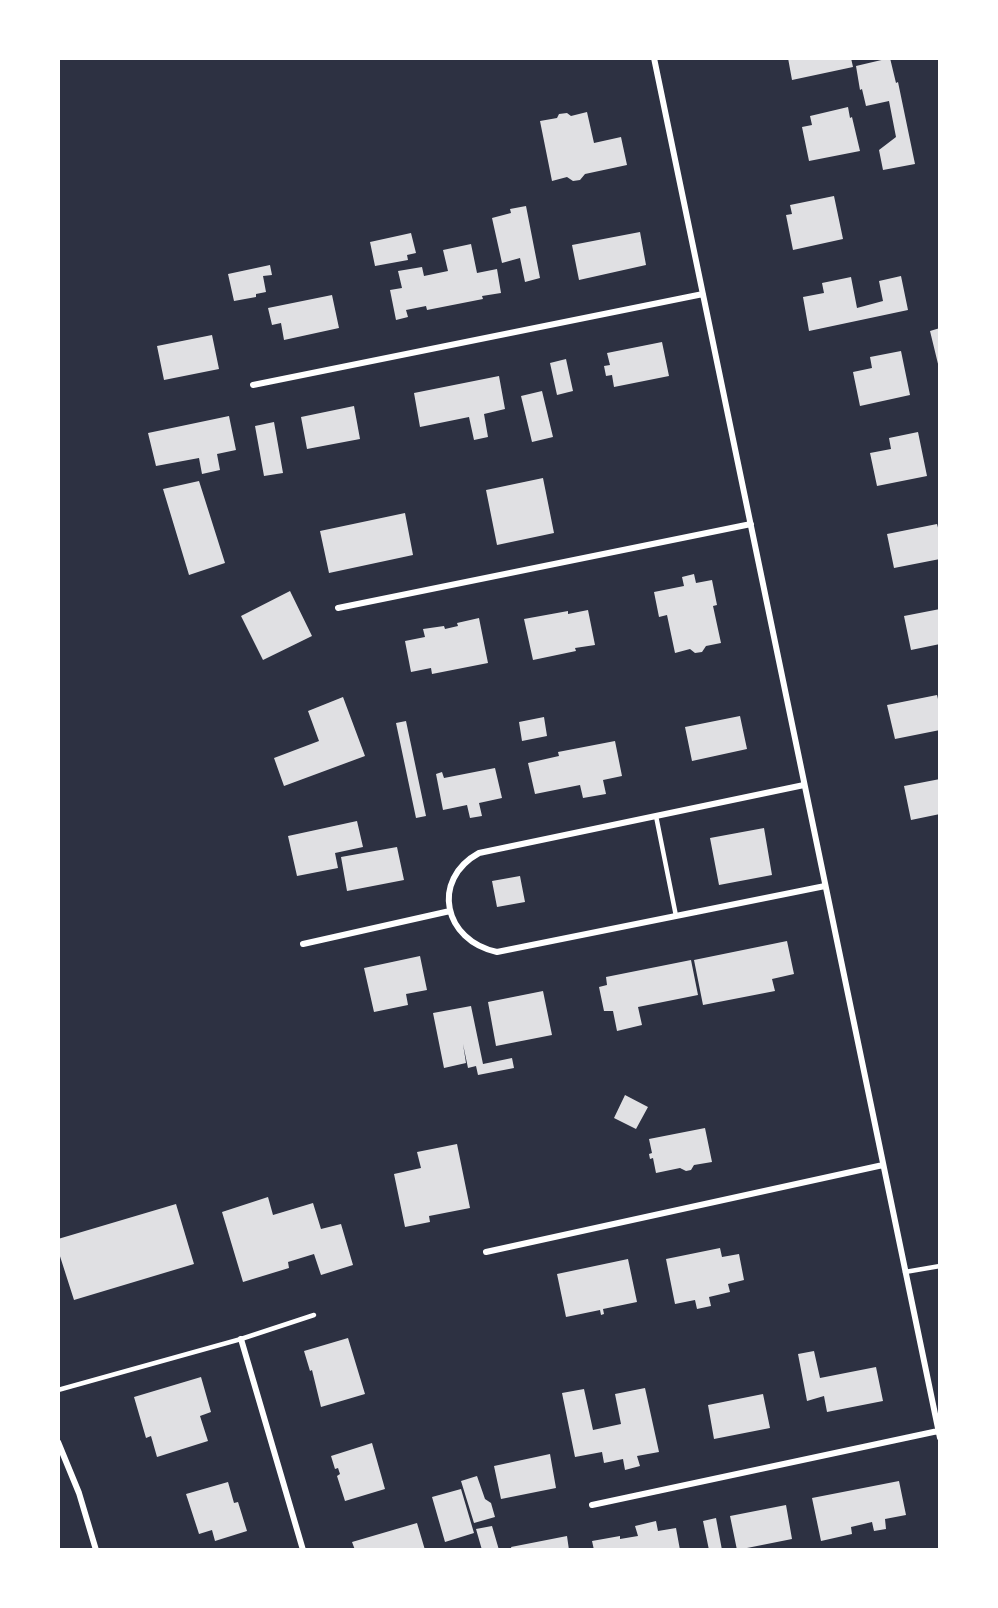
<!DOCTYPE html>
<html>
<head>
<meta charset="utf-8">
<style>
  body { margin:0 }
  #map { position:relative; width:998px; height:1608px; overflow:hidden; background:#2d3142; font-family:Cabin,sans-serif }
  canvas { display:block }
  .frame { position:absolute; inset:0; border:60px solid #fff; pointer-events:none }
</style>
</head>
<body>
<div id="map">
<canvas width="998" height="1608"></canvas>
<div class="frame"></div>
</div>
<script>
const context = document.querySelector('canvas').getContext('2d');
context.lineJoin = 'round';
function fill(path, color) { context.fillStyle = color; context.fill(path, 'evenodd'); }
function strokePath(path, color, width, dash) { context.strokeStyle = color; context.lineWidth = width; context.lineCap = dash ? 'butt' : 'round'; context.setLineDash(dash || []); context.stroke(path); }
const building = new Path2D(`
  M 788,58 L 851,58 L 853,67 L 792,80 Z
  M 890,58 L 896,83 L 898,82 L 915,164 L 883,170 L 879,150 L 896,137 L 889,101 L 866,106 L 862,89 L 860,90 L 856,66 Z
  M 848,107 L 850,118 L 852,117 L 860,151 L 809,161 L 802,127 L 812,125 L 810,116 Z
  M 587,112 L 594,143 L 621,137 L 627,165 L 585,174 L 580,180 L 573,181 L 567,177 L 552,181 L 540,121 L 557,118 L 559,114 L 567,113 L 571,116 Z
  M 834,196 L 843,239 L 793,250 L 786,215 L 792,214 L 790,205 Z
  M 526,206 L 540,278 L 525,282 L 520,258 L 502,263 L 492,218 L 511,213 L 510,209 Z
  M 640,232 L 646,265 L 579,280 L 572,245 Z
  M 411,233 L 416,253 L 407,255 L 408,260 L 375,266 L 370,242 Z
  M 471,244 L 477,273 L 497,269 L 501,293 L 482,296 L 483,299 L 427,310 L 426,306 L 406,310 L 408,317 L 396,320 L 390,290 L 402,288 L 398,271 L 422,267 L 424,276 L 448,271 L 443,250 Z
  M 270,265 L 272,275 L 263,276 L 266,292 L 256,294 L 256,297 L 234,301 L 228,274 Z
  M 901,276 L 908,310 L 809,331 L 803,297 L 824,293 L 822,283 L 851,277 L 857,308 L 883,301 L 879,281 Z
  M 332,295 L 339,328 L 284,340 L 281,323 L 272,325 L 268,308 Z
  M 940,328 L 940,368 L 939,368 L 930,331 Z
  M 212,335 L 219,369 L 164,380 L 157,346 Z
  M 662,342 L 669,376 L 614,387 L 612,375 L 606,376 L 604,366 L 610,365 L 607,353 Z
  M 901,351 L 910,395 L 860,406 L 853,372 L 872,368 L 870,357 Z
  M 566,359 L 573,391 L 557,395 L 550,363 Z
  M 499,376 L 505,409 L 484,414 L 488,437 L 474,440 L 469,417 L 420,427 L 414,393 Z
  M 542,391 L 553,437 L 532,442 L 521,396 Z
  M 354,406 L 360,439 L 307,449 L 301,417 Z
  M 229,416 L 236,450 L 217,454 L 220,470 L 202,474 L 199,458 L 156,466 L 148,433 Z
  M 274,422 L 283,473 L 264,476 L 255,426 Z
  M 918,432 L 927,476 L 877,486 L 870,453 L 891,449 L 889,438 Z
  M 543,478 L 554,533 L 497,545 L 486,490 Z
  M 199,481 L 225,563 L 189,575 L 163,489 Z
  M 405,513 L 413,555 L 329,573 L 320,531 Z
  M 937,524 L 940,535 L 940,559 L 894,568 L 887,534 Z
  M 694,574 L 696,583 L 712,580 L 717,605 L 713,606 L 721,643 L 706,646 L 702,652 L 695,653 L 690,649 L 675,653 L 667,615 L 659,617 L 654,592 L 684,586 L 682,577 Z
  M 290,591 L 312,636 L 263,660 L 241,616 Z
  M 940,609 L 940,644 L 911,650 L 904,616 Z
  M 588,610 L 595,645 L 575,648 L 576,651 L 533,660 L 524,619 L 568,611 L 568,614 Z
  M 479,618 L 488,663 L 432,674 L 431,668 L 411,672 L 405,641 L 425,637 L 423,629 L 444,626 L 445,629 L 458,626 L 457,623 Z
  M 937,695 L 940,707 L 940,730 L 895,739 L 887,705 Z
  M 343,697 L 365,756 L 284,786 L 274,758 L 319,741 L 308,711 Z
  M 740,716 L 747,749 L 692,761 L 685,727 Z
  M 544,717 L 547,736 L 522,741 L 519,722 Z
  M 406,721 L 426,816 L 416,818 L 396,723 Z
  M 615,741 L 622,776 L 603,780 L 606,794 L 583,798 L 580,785 L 535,794 L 528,763 L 559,756 L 558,752 Z
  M 495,768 L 502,798 L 479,803 L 482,816 L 470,818 L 467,805 L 443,810 L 436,774 L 442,772 L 444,778 Z
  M 940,779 L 940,814 L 911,820 L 904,786 Z
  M 357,821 L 363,847 L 335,853 L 338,868 L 297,876 L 288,836 Z
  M 764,828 L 772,875 L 719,885 L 710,838 Z
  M 397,847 L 404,880 L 347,891 L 341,857 Z
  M 520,876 L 525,902 L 497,907 L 492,881 Z
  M 787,941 L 794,974 L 772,979 L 775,991 L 703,1005 L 694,960 Z
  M 420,956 L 427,990 L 406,994 L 408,1005 L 374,1012 L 364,968 Z
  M 691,960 L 698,995 L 638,1007 L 642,1025 L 617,1031 L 613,1011 L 604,1011 L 599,987 L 607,985 L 606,977 Z
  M 543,991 L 552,1035 L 496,1046 L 488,1002 Z
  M 471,1006 L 483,1064 L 512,1058 L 514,1068 L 478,1075 L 476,1066 L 468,1068 L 463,1044 L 466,1063 L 444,1068 L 433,1013 Z
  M 625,1095 L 648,1107 L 636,1129 L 614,1118 Z
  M 705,1128 L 712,1162 L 694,1165 L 691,1170 L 686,1171 L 680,1168 L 656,1173 L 653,1158 L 650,1159 L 649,1154 L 652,1153 L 649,1139 Z
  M 457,1144 L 470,1208 L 429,1216 L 430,1222 L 405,1227 L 394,1174 L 421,1168 L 417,1152 Z
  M 268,1197 L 273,1215 L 313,1203 L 321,1229 L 341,1224 L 353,1265 L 321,1275 L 314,1254 L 288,1262 L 289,1268 L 243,1282 L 222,1212 Z
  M 176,1204 L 194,1264 L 74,1300 L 58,1250 L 58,1239 Z
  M 720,1248 L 722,1257 L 739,1254 L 744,1280 L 728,1284 L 730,1292 L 709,1297 L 711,1306 L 697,1309 L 695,1300 L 675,1304 L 666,1259 Z
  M 628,1259 L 637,1302 L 603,1309 L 604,1314 L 601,1315 L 600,1310 L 566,1317 L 557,1274 Z
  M 348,1338 L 365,1394 L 321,1407 L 312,1370 L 310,1371 L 304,1351 Z
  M 814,1351 L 820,1378 L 876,1367 L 883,1401 L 827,1412 L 824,1396 L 807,1401 L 798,1354 Z
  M 201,1377 L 211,1412 L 200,1416 L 208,1441 L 157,1457 L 151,1436 L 146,1438 L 134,1397 Z
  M 645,1388 L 659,1452 L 637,1456 L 640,1466 L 625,1470 L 623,1459 L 604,1463 L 602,1452 L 575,1457 L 562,1393 L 584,1389 L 593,1430 L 621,1424 L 615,1394 Z
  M 763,1394 L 770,1428 L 714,1439 L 708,1405 Z
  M 372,1443 L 385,1489 L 345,1501 L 337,1476 L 340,1474 L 338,1468 L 335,1469 L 331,1456 Z
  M 550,1454 L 556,1488 L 501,1499 L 494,1466 Z
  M 477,1476 L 485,1499 L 491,1503 L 495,1517 L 474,1523 L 461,1481 Z
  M 899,1481 L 906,1515 L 885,1519 L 886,1529 L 874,1531 L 872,1522 L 851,1527 L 852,1534 L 821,1541 L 812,1498 Z
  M 228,1482 L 234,1503 L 238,1502 L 247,1531 L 215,1541 L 212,1530 L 199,1534 L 186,1494 Z
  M 461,1489 L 474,1533 L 445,1542 L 432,1497 Z
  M 786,1505 L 792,1539 L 737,1550 L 730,1516 Z
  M 716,1518 L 722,1550 L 709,1550 L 703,1521 Z
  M 656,1521 L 658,1531 L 676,1528 L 680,1550 L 594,1550 L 592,1541 L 620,1536 L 620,1539 L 638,1536 L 635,1526 Z
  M 417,1523 L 425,1550 L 355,1550 L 352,1542 Z
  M 492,1526 L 499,1550 L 482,1550 L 476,1529 Z
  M 567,1536 L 569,1550 L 512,1550 L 511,1547 Z`);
const service = new Path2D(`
  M 656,816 L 676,916
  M 905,1272 L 940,1266
  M 58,1390 L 241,1339 L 314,1315`);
const minor = new Path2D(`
  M 654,58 L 940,1438
  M 253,385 L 703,294
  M 338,608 L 751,524
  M 804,785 L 479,853 C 430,880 444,941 497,952 L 825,886
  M 303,944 L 450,911
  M 486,1252 L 883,1165
  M 241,1339 L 303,1550
  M 58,1442 L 79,1493 L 96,1550
  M 592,1505 L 938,1431`);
fill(building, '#e0e0e3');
strokePath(service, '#fff', 4.5);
strokePath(minor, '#fff', 6);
</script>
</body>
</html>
